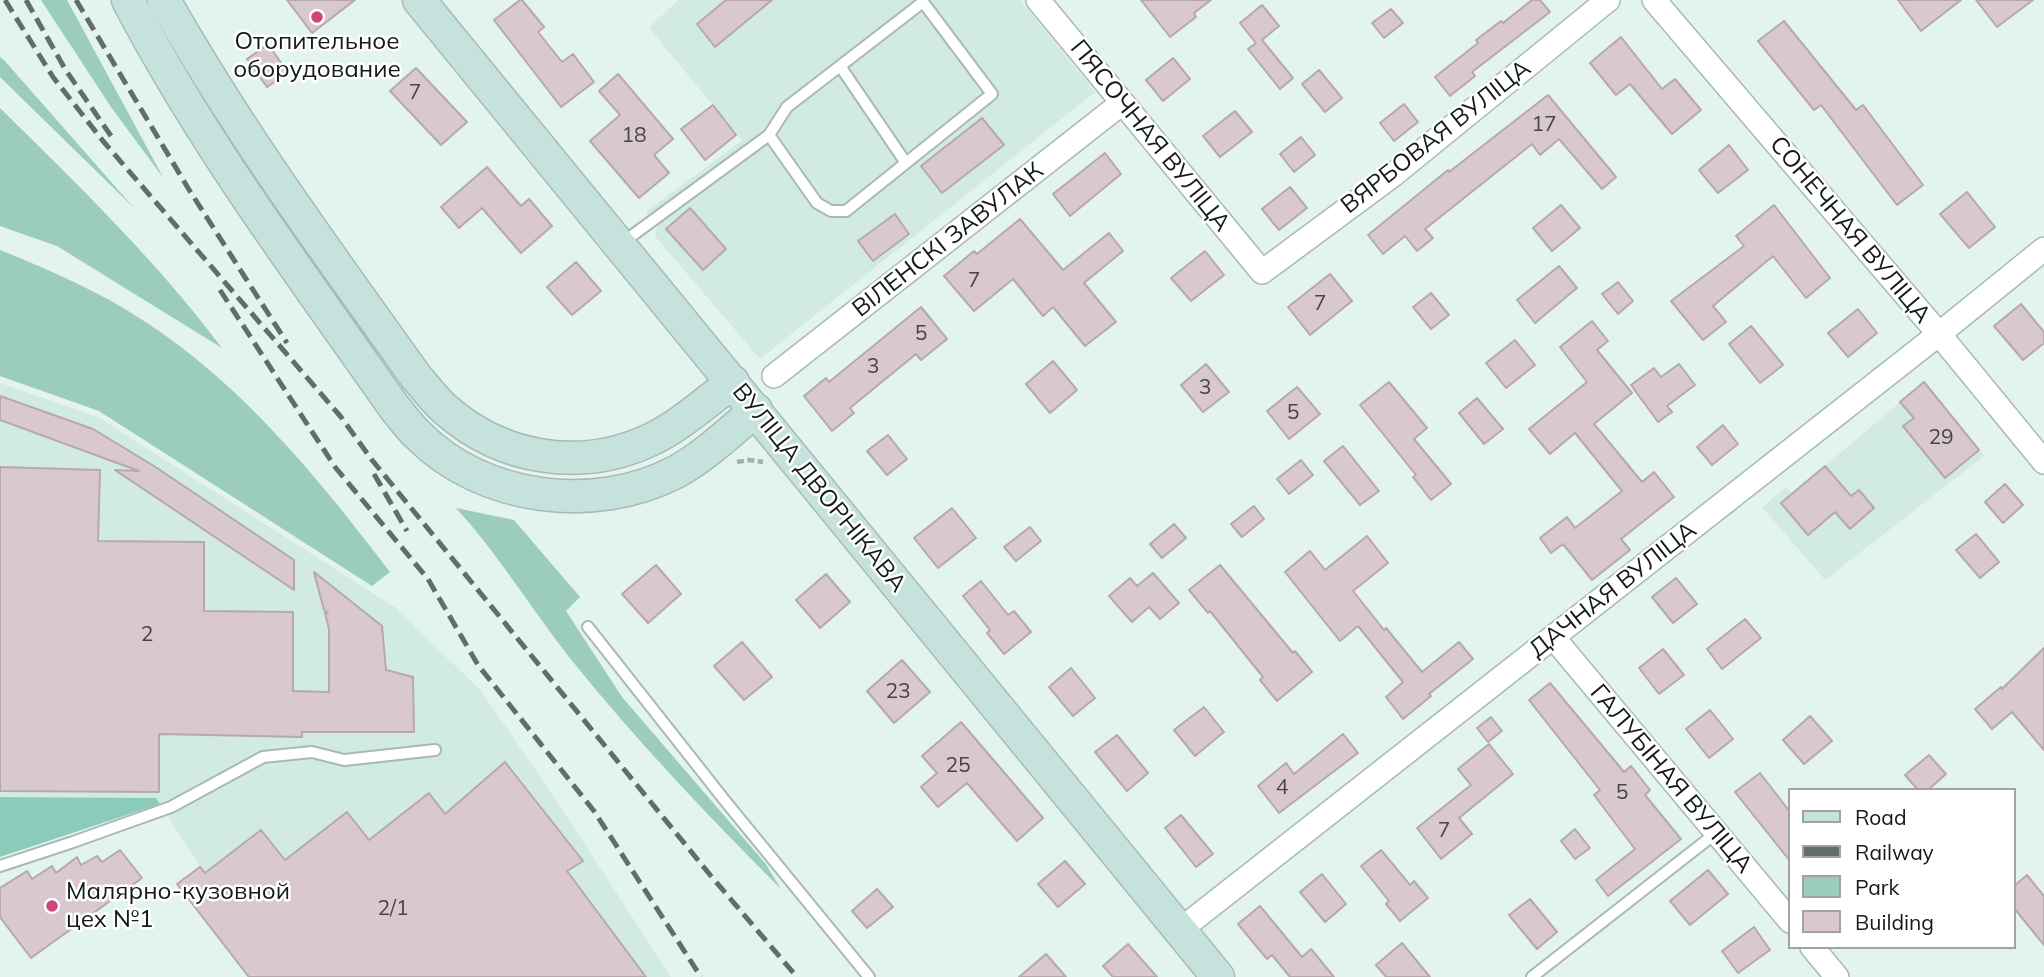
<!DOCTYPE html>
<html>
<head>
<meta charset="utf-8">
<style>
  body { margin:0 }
  #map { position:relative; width:2044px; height:977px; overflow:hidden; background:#e3f3ee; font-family:Mulish,sans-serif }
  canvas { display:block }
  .legend { position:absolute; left:1788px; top:788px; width:228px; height:161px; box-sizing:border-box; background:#fff; border:2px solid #a1a3a3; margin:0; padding:9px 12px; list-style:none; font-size:21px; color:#141a18 }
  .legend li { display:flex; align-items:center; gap:14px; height:35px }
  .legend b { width:35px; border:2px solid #a1a3a3 }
</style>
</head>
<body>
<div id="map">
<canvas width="2044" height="977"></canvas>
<ul class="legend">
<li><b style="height:9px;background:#c5e2dc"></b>Road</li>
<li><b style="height:9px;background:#626c69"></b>Railway</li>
<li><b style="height:19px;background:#9bccbe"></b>Park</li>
<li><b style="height:19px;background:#d9c9ce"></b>Building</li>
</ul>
</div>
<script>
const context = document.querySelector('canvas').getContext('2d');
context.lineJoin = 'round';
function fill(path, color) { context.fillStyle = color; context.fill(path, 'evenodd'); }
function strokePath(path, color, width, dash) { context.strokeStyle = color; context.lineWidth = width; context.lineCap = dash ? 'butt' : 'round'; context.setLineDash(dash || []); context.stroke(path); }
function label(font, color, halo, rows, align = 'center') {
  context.font = font + ' Mulish,sans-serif'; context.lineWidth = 5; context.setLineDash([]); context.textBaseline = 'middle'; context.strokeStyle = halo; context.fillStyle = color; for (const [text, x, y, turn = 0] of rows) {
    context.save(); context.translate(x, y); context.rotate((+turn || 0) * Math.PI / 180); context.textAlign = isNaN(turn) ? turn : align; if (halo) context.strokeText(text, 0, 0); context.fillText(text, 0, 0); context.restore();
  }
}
const built = new Path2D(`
  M 678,0 L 1020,0 L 1095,92 L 760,359 L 655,236 L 657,227 L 646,212 L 742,140 L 649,28 Z
  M 1924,382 L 1984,456 L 1825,580 L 1762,507 L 1786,487 L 1792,494 Z
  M 0,383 L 98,417 L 396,608 L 481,691 L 554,797 L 671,977 L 249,977 L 177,884 L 200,866 L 156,798 L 0,797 Z`);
const green = new Path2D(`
  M 41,0 L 67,0 L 164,179 L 111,107 Z
  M 0,57 L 4,60 L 134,208 L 0,77 Z
  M 0,108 C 78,185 156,260 222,348 L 57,246 L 0,226 Z
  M 0,250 C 49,270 99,291 144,321 C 243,385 319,479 390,572 L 372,586 L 99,411 L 0,376 Z
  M 456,508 L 514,520 L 580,597 L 566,611 L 622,697 L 765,863 L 781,889 C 707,815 635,739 569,657 C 531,608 498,554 456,508 Z`);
const forest = new Path2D(`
  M 0,797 L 156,798 L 160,804 L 0,857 Z`);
const building = new Path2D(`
  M 287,0 L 355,0 L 312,33 Z
  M 520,0 L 522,0 L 544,27 L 538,32 L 562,62 L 573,54 L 594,82 L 561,107 L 494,20 Z
  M 726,0 L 772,0 L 715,47 L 697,24 Z
  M 1141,0 L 1211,0 L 1194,13 L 1196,17 L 1170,37 Z
  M 1532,0 L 1540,0 L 1550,12 L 1472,72 L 1475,76 L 1450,96 L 1435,77 L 1478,43 L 1476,40 L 1501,21 L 1503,23 Z
  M 1898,0 L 1961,0 L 1921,31 Z
  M 1976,0 L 2033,0 L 1997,27 Z
  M 1262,5 L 1279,26 L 1262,40 L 1293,78 L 1280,89 L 1248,49 L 1256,43 L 1240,23 Z
  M 1391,9 L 1403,23 L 1384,38 L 1372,23 Z
  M 1784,21 L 1856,110 L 1863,105 L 1923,185 L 1897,205 L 1821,105 L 1814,110 L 1758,41 Z
  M 1621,37 L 1662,89 L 1675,79 L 1701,110 L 1672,134 L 1630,84 L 1616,95 L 1590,63 Z
  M 268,44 L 288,73 L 267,87 L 247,59 Z
  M 1173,58 L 1190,79 L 1163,101 L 1146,80 Z
  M 416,68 L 467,122 L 441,145 L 390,91 Z
  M 1319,70 L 1342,98 L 1325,112 L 1302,84 Z
  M 618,74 L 673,139 L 654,155 L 669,173 L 639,198 L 590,141 L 620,115 L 599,91 Z
  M 1548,95 L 1616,177 L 1602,189 L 1559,139 L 1540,155 L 1532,144 L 1425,229 L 1433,238 L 1417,251 L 1405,236 L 1383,254 L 1368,235 L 1448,170 L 1449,172 Z
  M 1404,104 L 1418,122 L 1394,141 L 1380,123 Z
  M 713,105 L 736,135 L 705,160 L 681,129 Z
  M 1235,111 L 1252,132 L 1220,157 L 1203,136 Z
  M 982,118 L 1004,145 L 942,193 L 921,166 Z
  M 1301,137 L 1315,155 L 1294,172 L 1280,154 Z
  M 1729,145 L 1748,170 L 1718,193 L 1699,170 Z
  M 1105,153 L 1121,174 L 1070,216 L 1053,194 Z
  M 487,167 L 521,206 L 529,199 L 552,226 L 521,253 L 482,208 L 459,228 L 441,207 Z
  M 1290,187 L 1307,208 L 1279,230 L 1262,209 Z
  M 1967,192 L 1995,227 L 1969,248 L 1940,214 Z
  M 1561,205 L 1580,228 L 1552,251 L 1533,228 Z
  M 1774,205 L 1830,278 L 1806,298 L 1773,256 L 1713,306 L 1726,322 L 1703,340 L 1671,301 L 1744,246 L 1736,236 Z
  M 690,208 L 726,249 L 703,270 L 666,229 Z
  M 895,214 L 909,234 L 873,261 L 858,241 Z
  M 1020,219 L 1063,270 L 1109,233 L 1123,251 L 1084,283 L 1116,322 L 1085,346 L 1053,307 L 1043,316 L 1013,279 L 974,311 L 944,276 L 974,251 L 977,254 Z
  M 1205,251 L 1224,275 L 1191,301 L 1171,278 Z
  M 576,262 L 601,291 L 572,315 L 547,287 Z
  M 1559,266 L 1577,288 L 1535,323 L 1517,300 Z
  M 1330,274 L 1352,301 L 1310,335 L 1288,307 Z
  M 1618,282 L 1633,301 L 1618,314 L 1602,294 Z
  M 1431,293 L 1449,315 L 1431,329 L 1413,307 Z
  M 2021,304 L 2044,332 L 2044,343 L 2023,360 L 1994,326 Z
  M 921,307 L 947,339 L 921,360 L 916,354 L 850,408 L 854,413 L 832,431 L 804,396 L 826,378 L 829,382 Z
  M 1858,309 L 1877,333 L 1848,357 L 1828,333 Z
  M 1592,321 L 1608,341 L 1597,350 L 1632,393 L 1594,424 L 1642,482 L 1654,472 L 1674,497 L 1621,539 L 1630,550 L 1592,580 L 1563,544 L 1551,553 L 1540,538 L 1567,517 L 1575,528 L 1622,491 L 1575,433 L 1550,454 L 1529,429 L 1587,382 L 1560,347 Z
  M 1751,326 L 1783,365 L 1760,383 L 1729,344 Z
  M 1515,340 L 1535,365 L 1506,388 L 1486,363 Z
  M 1053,361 L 1077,390 L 1050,413 L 1026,384 Z
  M 1206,364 L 1229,392 L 1203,412 L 1181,385 Z
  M 1679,364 L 1695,385 L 1667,406 L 1672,412 L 1658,422 L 1631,385 L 1654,368 L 1661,377 Z
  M 1389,382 L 1427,428 L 1414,439 L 1451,484 L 1431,500 L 1413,477 L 1416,475 L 1360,405 Z
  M 1924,382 L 1979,450 L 1945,478 L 1903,426 L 1914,418 L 1900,402 Z
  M 1297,387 L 1320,414 L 1289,439 L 1267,411 Z
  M 0,396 L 93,429 L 154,466 L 294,560 L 294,590 L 115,470 L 139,471 L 0,420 Z
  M 1477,398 L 1503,429 L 1484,444 L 1459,413 Z
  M 1723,425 L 1738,444 L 1712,465 L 1697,447 Z
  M 888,435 L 907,459 L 887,475 L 867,451 Z
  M 1343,446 L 1379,491 L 1360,505 L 1324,461 Z
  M 1301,460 L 1313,475 L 1289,494 L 1277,479 Z
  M 1825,466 L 1851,496 L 1859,490 L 1874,508 L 1850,529 L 1835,512 L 1808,535 L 1781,503 Z
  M 0,467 L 100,470 L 98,541 L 204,542 L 204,611 L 293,612 L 293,691 L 329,692 L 329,629 L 325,613 L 328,613 L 324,610 L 314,572 L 382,626 L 386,670 L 413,677 L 414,732 L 302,732 L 302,737 L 159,734 L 159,792 L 0,791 Z
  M 2005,484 L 2023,505 L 2003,523 L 1985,502 Z
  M 1254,506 L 1264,519 L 1242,537 L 1231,524 Z
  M 952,508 L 976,538 L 938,568 L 914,538 Z
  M 1174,524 L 1186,538 L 1162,558 L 1150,544 Z
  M 1030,527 L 1041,541 L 1016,561 L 1004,547 Z
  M 1976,534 L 1999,562 L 1980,578 L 1956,550 Z
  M 1367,536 L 1388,563 L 1353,591 L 1384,630 L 1386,628 L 1422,672 L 1459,642 L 1473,659 L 1429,694 L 1431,696 L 1403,719 L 1386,697 L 1403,682 L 1358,626 L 1340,641 L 1285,572 L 1310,551 L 1325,570 Z
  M 656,565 L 681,594 L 648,623 L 622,594 Z
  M 1220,565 L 1293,653 L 1295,651 L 1312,672 L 1277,701 L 1260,680 L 1263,677 L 1210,611 L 1208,613 L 1189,590 Z
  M 1153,573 L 1179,603 L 1160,619 L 1149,607 L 1132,622 L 1109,596 L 1130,578 L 1137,586 Z
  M 826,574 L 850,602 L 820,628 L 796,600 Z
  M 1676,578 L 1697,604 L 1673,623 L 1652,597 Z
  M 981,581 L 1008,615 L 1014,611 L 1031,632 L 1004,654 L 987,633 L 990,630 L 963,596 Z
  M 1745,619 L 1761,638 L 1722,669 L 1707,649 Z
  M 742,642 L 772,677 L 744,700 L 714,666 Z
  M 2044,648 L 2044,750 L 2012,712 L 1992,729 L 1975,709 L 2001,687 L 2002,689 Z
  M 1663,649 L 1684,675 L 1659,694 L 1639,668 Z
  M 902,660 L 930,692 L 894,723 L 867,691 Z
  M 1071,668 L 1095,698 L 1073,716 L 1049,687 Z
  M 1550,683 L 1624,772 L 1631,766 L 1650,790 L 1645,795 L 1681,839 L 1608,896 L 1596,880 L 1635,849 L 1594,795 L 1600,790 L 1529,700 Z
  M 1204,707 L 1224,732 L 1195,756 L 1174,730 Z
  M 1710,710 L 1733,739 L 1709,758 L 1686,729 Z
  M 1810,716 L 1832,741 L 1804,764 L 1783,740 Z
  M 1491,717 L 1502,731 L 1488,742 L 1477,728 Z
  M 961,722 L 1043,818 L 1017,841 L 967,783 L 938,807 L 921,787 L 937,773 L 922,756 Z
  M 1343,734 L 1358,753 L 1279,813 L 1258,786 L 1286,763 L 1294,774 Z
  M 1117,735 L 1148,773 L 1127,791 L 1095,752 Z
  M 1489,744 L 1513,774 L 1459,818 L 1472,834 L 1441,859 L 1417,828 L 1471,785 L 1458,769 Z
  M 1929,755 L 1946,774 L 1928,790 L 1918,790 L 1905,775 Z
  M 505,762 L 583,861 L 567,871 L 646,977 L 249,977 L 177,884 L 200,867 L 205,873 L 261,830 L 285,860 L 347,812 L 369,840 L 429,793 L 445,814 Z
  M 1760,773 L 1790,812 L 1790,861 L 1735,792 Z
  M 1181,815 L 1213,854 L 1196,867 L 1165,828 Z
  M 1575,829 L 1590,848 L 1575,859 L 1561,841 Z
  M 120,850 L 142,878 L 31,958 L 0,917 L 0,888 L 27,871 L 32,879 L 52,866 L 56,873 L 77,857 L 81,865 L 97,856 L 102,862 Z
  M 1381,850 L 1410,885 L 1414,881 L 1428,898 L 1400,921 L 1386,904 L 1389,901 L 1361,866 Z
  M 1065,861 L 1085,884 L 1058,907 L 1038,884 Z
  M 1708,870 L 1728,894 L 1690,925 L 1670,901 Z
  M 1322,874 L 1346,904 L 1325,922 L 1300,892 Z
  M 2027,875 L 2044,896 L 2044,945 L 2014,908 L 2014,886 Z
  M 877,889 L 893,907 L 867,928 L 852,911 Z
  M 1530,899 L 1557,932 L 1537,949 L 1509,915 Z
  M 1260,906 L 1302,957 L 1311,949 L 1334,977 L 1290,977 L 1272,955 L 1267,959 L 1238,924 Z
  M 1754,927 L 1770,950 L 1738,973 L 1722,951 Z
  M 1402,943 L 1430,977 L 1386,977 L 1376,965 Z
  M 1128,944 L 1157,977 L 1113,977 L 1103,966 Z
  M 1046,954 L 1066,977 L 1019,977 Z`);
const path = new Path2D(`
  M 737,462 L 749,460 L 763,462`);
const lane = new Path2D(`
  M 840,66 L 906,163
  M 622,243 L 769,135 L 787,107 L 923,2 L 992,94 L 846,211 L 831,211 L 817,203 L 769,135
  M 588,627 L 726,802 L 869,977
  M 0,866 L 73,842 L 171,807 L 263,757 L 312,752 L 344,760 L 435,750
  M 1532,977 L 1716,833`);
const street = new Path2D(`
  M 1038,0 L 1262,272 L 1393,175 L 1608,0
  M 1654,0 L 1939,334 L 2044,462
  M 774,376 L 1122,103
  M 1553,637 L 1790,921
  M 1180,930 L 1939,334 L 2044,249
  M 1812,947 L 1837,977`);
const secondary = new Path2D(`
  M 128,0 C 203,144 301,274 394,407 C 402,416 409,427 418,435 C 483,501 595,514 676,472 C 705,456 731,431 756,410
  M 164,0 C 239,133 329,255 417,378 C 427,389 435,401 446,410 C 503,460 582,472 650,440 C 680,426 706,402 733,382
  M 419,0 L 1218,977`);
const rail = new Path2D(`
  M 5,0 L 53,77 L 103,141 L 341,417 L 372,460 L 711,876 L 797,977
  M 26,0 L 65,69 L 111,136
  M 76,0 L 188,188 L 287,343
  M 220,290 L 335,467 L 428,579 L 478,665 L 594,811 L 701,977
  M 374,474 L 407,531`);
const markers = [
  [317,17,7,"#cf457e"],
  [52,906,7,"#cf457e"]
];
const numberNames = [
  ["7",415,93],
  ["17",1544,125],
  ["18",634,136],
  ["7",974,281],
  ["7",1320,304],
  ["5",921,334],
  ["3",873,367],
  ["3",1205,388],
  ["5",1293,413],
  ["29",1941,438],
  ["2",147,635],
  ["23",898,692],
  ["25",958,766],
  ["4",1282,788],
  ["5",1622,793],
  ["7",1444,831],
  ["2/1",393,909]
];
const poiNames = [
  ["Отопительное",317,42],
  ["оборудование",317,70],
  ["Малярно-кузовной",66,892,"left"],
  ["цех №1",66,920,"left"]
];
const streetNames = [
  ["ПЯСОЧНАЯ ВУЛІЦА",1150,136,51],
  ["ВЯРБОВАЯ ВУЛІЦА",1436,137,-38],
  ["СОНЕЧНАЯ ВУЛІЦА",1850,230,50],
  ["ВІЛЕНСКІ ЗАВУЛАК",948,240,-38],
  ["ВУЛІЦА ДВОРНІКАВА",819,488,51],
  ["ДАЧНАЯ ВУЛІЦА",1613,590,-38],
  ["ГАЛУБІНАЯ ВУЛІЦА",1671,779,50]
];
fill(built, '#d1eae2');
fill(green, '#9bccbe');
fill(forest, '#8acbbb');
fill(building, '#d9c9ce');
strokePath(building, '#b7a8ad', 2);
strokePath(lane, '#a9b9b4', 14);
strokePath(street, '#a9b9b4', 26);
strokePath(secondary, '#a9b9b4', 35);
strokePath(path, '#a2afab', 4.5, [7, 3.5]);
strokePath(lane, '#fff', 10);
strokePath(street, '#fff', 23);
strokePath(secondary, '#c5e2dc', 32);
strokePath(rail, '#626c69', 5, [14, 7]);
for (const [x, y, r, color] of markers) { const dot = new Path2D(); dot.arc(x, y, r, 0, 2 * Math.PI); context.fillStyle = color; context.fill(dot); strokePath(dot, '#fff', 2.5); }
label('21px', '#454646', null, numberNames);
label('24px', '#141a18', '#fff', poiNames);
label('24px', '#141a18', '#fff', streetNames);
</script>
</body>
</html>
